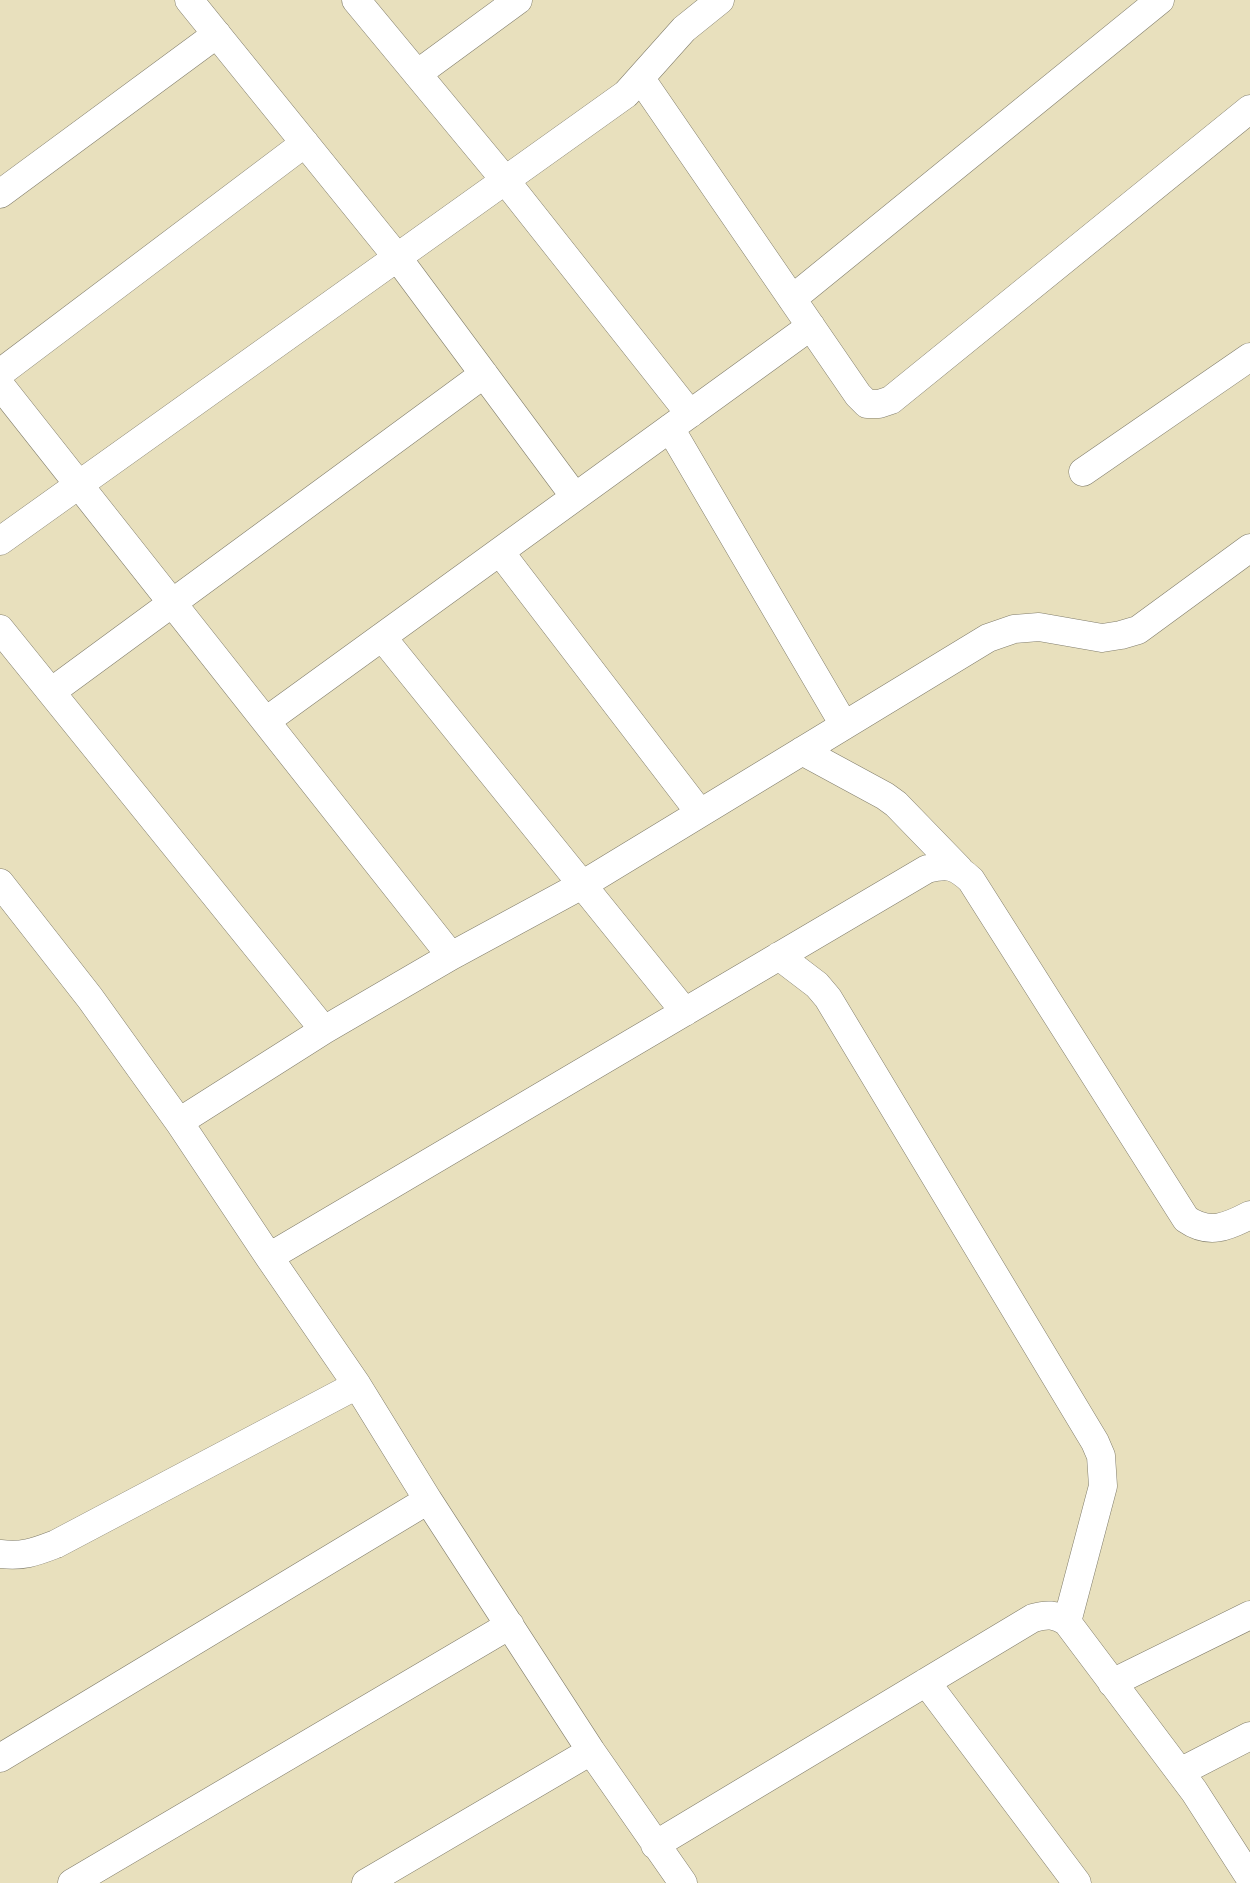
<!DOCTYPE html>
<html>
<head>
<meta charset="utf-8">
<style>
  body { margin:0 }
  canvas { display:block; background:#e8e0bd }
</style>
</head>
<body>
<canvas width="1250" height="1883"></canvas>
<script>
const context = document.querySelector('canvas').getContext('2d');
context.lineJoin = 'round';
function strokePath(path, color, width, dash) { context.strokeStyle = color; context.lineWidth = width; context.lineCap = dash ? 'butt' : 'round'; context.setLineDash(dash || []); context.stroke(path); }
const street = new Path2D(`
  M 189,0 L 397,257 L 575,497
  M 356,0 L 505,180 L 690,414
  M 417,74 L 518,0
  M 641,79 L 858,395 L 867,404 L 879,404 L 891,400 L 1250,109
  M 0,194 L 217,34
  M 792,299 L 1160,0
  M 0,373 L 305,143
  M 0,385 L 451,956
  M 670,428 L 844,725
  M 1083,472 L 1250,357
  M 0,541 L 626,94 L 684,29 L 720,0
  M 500,552 L 700,813
  M 0,629 L 324,1030
  M 382,637 L 685,1012
  M 51,692 L 484,374
  M 266,721 L 811,326
  M 802,751 L 885,796 L 896,804 L 959,869
  M 0,883 L 90,998 L 179,1122 L 269,1257 L 357,1385 L 428,1500 L 591,1751 L 683,1883
  M 779,956 L 817,985 L 828,998 L 1095,1442 L 1101,1456 L 1103,1486 L 1067,1622
  M 179,1122 L 324,1030 L 451,956 L 582,885 L 988,638 L 1014,629 L 1039,627 L 1102,638 L 1121,635 L 1138,630 L 1250,548
  M 269,1257 L 927,869 C 948,864 955,865 971,880 L 1186,1219 C 1209,1235 1227,1227 1250,1215
  M 0,1554 C 23,1557 35,1552 56,1544 L 357,1385
  M 926,1682 L 1077,1883
  M 1112,1683 L 1250,1615
  M 0,1758 L 428,1500
  M 1180,1772 L 1250,1736
  M 655,1845 L 1033,1618 C 1047,1614 1055,1614 1067,1622 L 1194,1791 L 1250,1878
  M 72,1883 L 510,1625
  M 366,1883 L 591,1751`);
strokePath(street, '#827e6c', 29);
strokePath(street, '#fff', 28);
</script>
</body>
</html>
